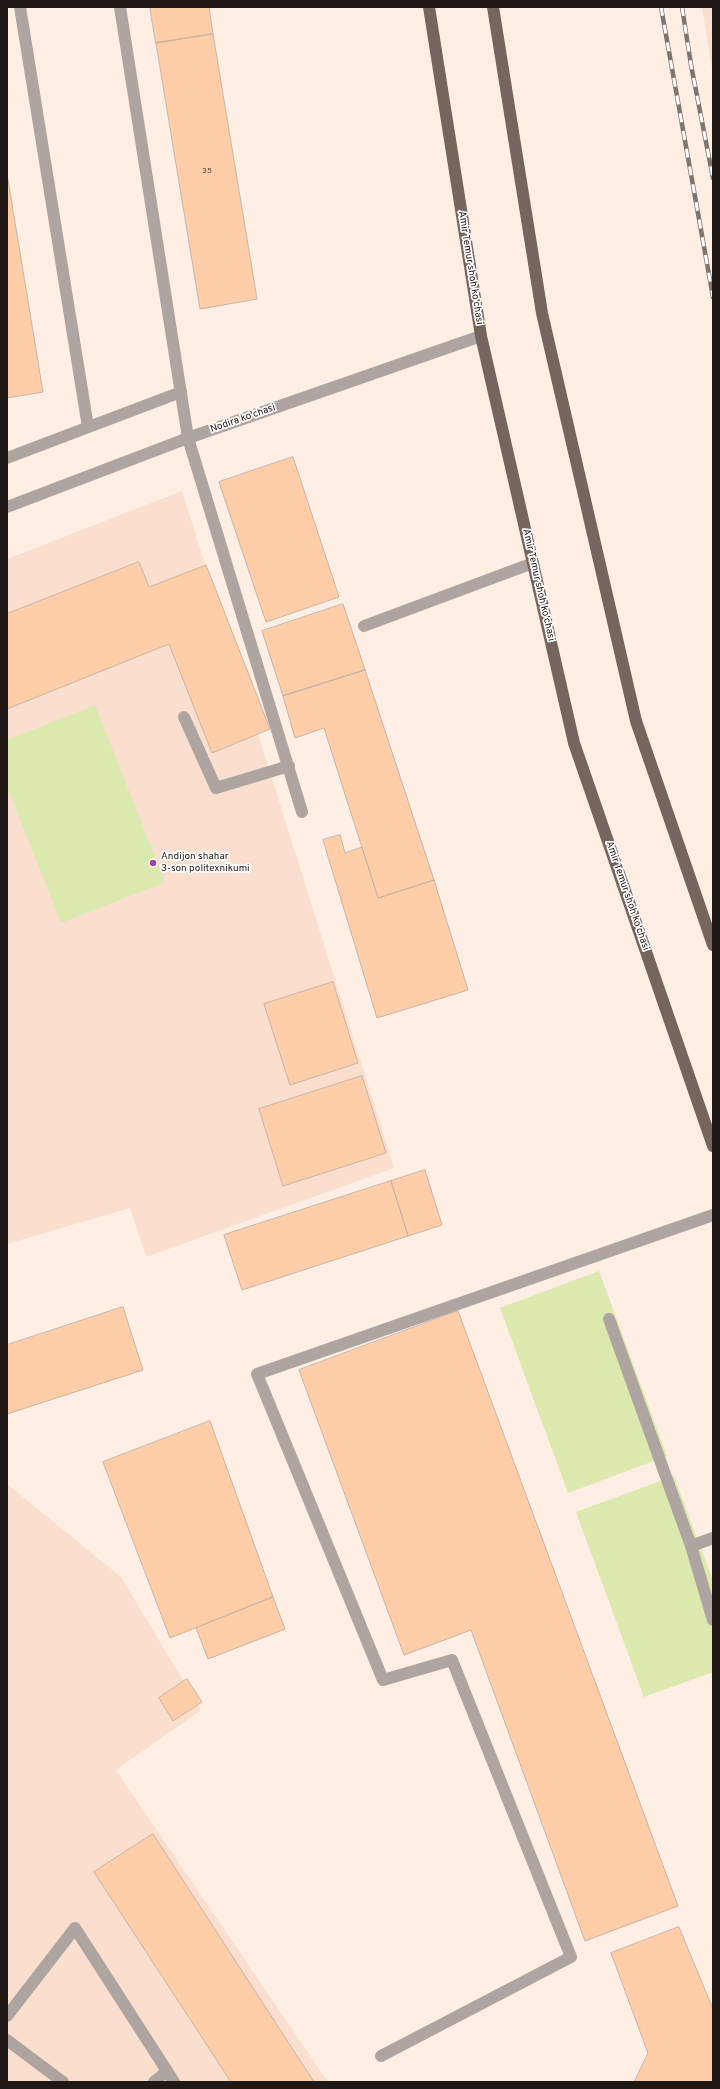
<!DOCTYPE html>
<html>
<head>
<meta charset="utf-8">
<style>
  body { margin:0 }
  #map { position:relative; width:720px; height:2089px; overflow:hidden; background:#feeee4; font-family:Overpass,sans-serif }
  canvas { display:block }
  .frame { position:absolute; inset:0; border:8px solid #1f1814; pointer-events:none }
</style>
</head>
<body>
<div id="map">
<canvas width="720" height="2089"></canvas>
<div class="frame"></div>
</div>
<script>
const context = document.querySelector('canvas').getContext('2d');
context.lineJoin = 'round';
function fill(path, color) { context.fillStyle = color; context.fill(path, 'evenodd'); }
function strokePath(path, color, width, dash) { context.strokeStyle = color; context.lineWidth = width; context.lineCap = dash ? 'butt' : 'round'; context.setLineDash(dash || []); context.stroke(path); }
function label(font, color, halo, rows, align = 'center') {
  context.font = font + ' Overpass,sans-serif'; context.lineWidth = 3.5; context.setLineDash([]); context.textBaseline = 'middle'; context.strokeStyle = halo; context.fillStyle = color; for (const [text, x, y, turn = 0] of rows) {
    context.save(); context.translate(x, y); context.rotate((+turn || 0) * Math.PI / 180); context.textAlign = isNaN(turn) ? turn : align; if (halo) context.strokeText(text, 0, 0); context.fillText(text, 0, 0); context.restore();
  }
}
const built = new Path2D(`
  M 702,7 L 713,7 L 713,75 Z
  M 182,491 L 394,1168 L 146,1257 L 130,1208 L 7,1244 L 7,559 Z
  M 7,1484 L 121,1577 L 201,1710 L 116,1770 L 328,2082 L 7,2082 Z`);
const green = new Path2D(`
  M 95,705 L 165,882 L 61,923 L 7,786 L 7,740 Z
  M 599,1271 L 667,1456 L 568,1493 L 500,1308 Z
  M 674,1476 L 713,1581 L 713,1672 L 644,1697 L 576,1512 Z`);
const building = new Path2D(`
  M 150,7 L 209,7 L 213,34 L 156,43 Z
  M 213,34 L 257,299 L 200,309 L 156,43 Z
  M 7,174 L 43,392 L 7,398 Z
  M 293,457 L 339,597 L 266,622 L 219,482 Z
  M 139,562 L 149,587 L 206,565 L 270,729 L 212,753 L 169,644 L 7,709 L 7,614 Z
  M 343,604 L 365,670 L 283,696 L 262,631 Z
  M 365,670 L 434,880 L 378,898 L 324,728 L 295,738 L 283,696 Z
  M 340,835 L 345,853 L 362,847 L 378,898 L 434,880 L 468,990 L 377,1018 L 323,840 Z
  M 333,982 L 358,1063 L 290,1085 L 264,1004 Z
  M 362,1076 L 386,1153 L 283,1186 L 259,1109 Z
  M 425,1170 L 442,1225 L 408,1236 L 391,1181 Z
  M 391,1181 L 408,1236 L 242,1290 L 224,1235 Z
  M 123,1307 L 143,1370 L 7,1414 L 7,1345 Z
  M 458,1311 L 678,1906 L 585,1941 L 471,1630 L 404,1655 L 299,1370 Z
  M 210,1421 L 273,1597 L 170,1638 L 103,1462 Z
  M 273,1597 L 285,1629 L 208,1659 L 196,1628 Z
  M 187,1679 L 202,1702 L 173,1721 L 159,1698 Z
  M 153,1834 L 314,2082 L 231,2082 L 94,1872 Z
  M 679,1927 L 713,2009 L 713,2082 L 634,2082 L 648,2053 L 611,1953 Z`);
const service = new Path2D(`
  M 20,7 L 88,427
  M 120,7 L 188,438 L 302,812
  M 7,458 L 181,392
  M 364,626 L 533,563
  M 184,717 L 216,788 L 289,766
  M 609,1319 L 691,1546 L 713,1620
  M 691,1546 L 713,1538
  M 7,2016 L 75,1928 L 167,2071 L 154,2082
  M 7,2040 L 63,2082
  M 381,2056 L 571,1957 L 452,1660 L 383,1680 L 257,1374 L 713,1215
  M 167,2071 L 174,2082`);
const tertiary = new Path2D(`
  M 7,507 L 188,438 L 481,336`);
const primary = new Path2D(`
  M 429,7 L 481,336 L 574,743 L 713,1146
  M 493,7 L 542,313 L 636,721 L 713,945`);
const rail = new Path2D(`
  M 661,7 L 713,297
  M 682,7 L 691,65 L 713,178`);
const markers = [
  [153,863,4,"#a242aa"]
];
const numberNames = [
  ["35",207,171]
];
const streetNames = [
  ["Amir Temur shoh ko'chasi",470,268,81],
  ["Nodira ko'chasi",243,419,-19],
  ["Amir Temur shoh ko'chasi",538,585,77],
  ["Amir Temur shoh ko'chasi",627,896,71]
];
const poiNames = [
  ["Andijon shahar",161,857],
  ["3-son politexnikumi",161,869]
];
fill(built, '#fadfce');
fill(green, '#dbe8ae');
fill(building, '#ffcda8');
strokePath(building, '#c6b4a7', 1);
strokePath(service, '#aea5a0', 12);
strokePath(tertiary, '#aea5a0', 12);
strokePath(primary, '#75655e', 12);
strokePath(rail, '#7f746e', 4.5);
strokePath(rail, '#fff', 3, [9]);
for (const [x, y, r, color] of markers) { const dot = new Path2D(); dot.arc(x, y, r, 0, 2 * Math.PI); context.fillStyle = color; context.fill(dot); strokePath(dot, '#fff', 1.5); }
label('8px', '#574539', null, numberNames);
label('10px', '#1f1814', '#fff', streetNames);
label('10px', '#1f1814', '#fff', poiNames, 'left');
</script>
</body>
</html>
